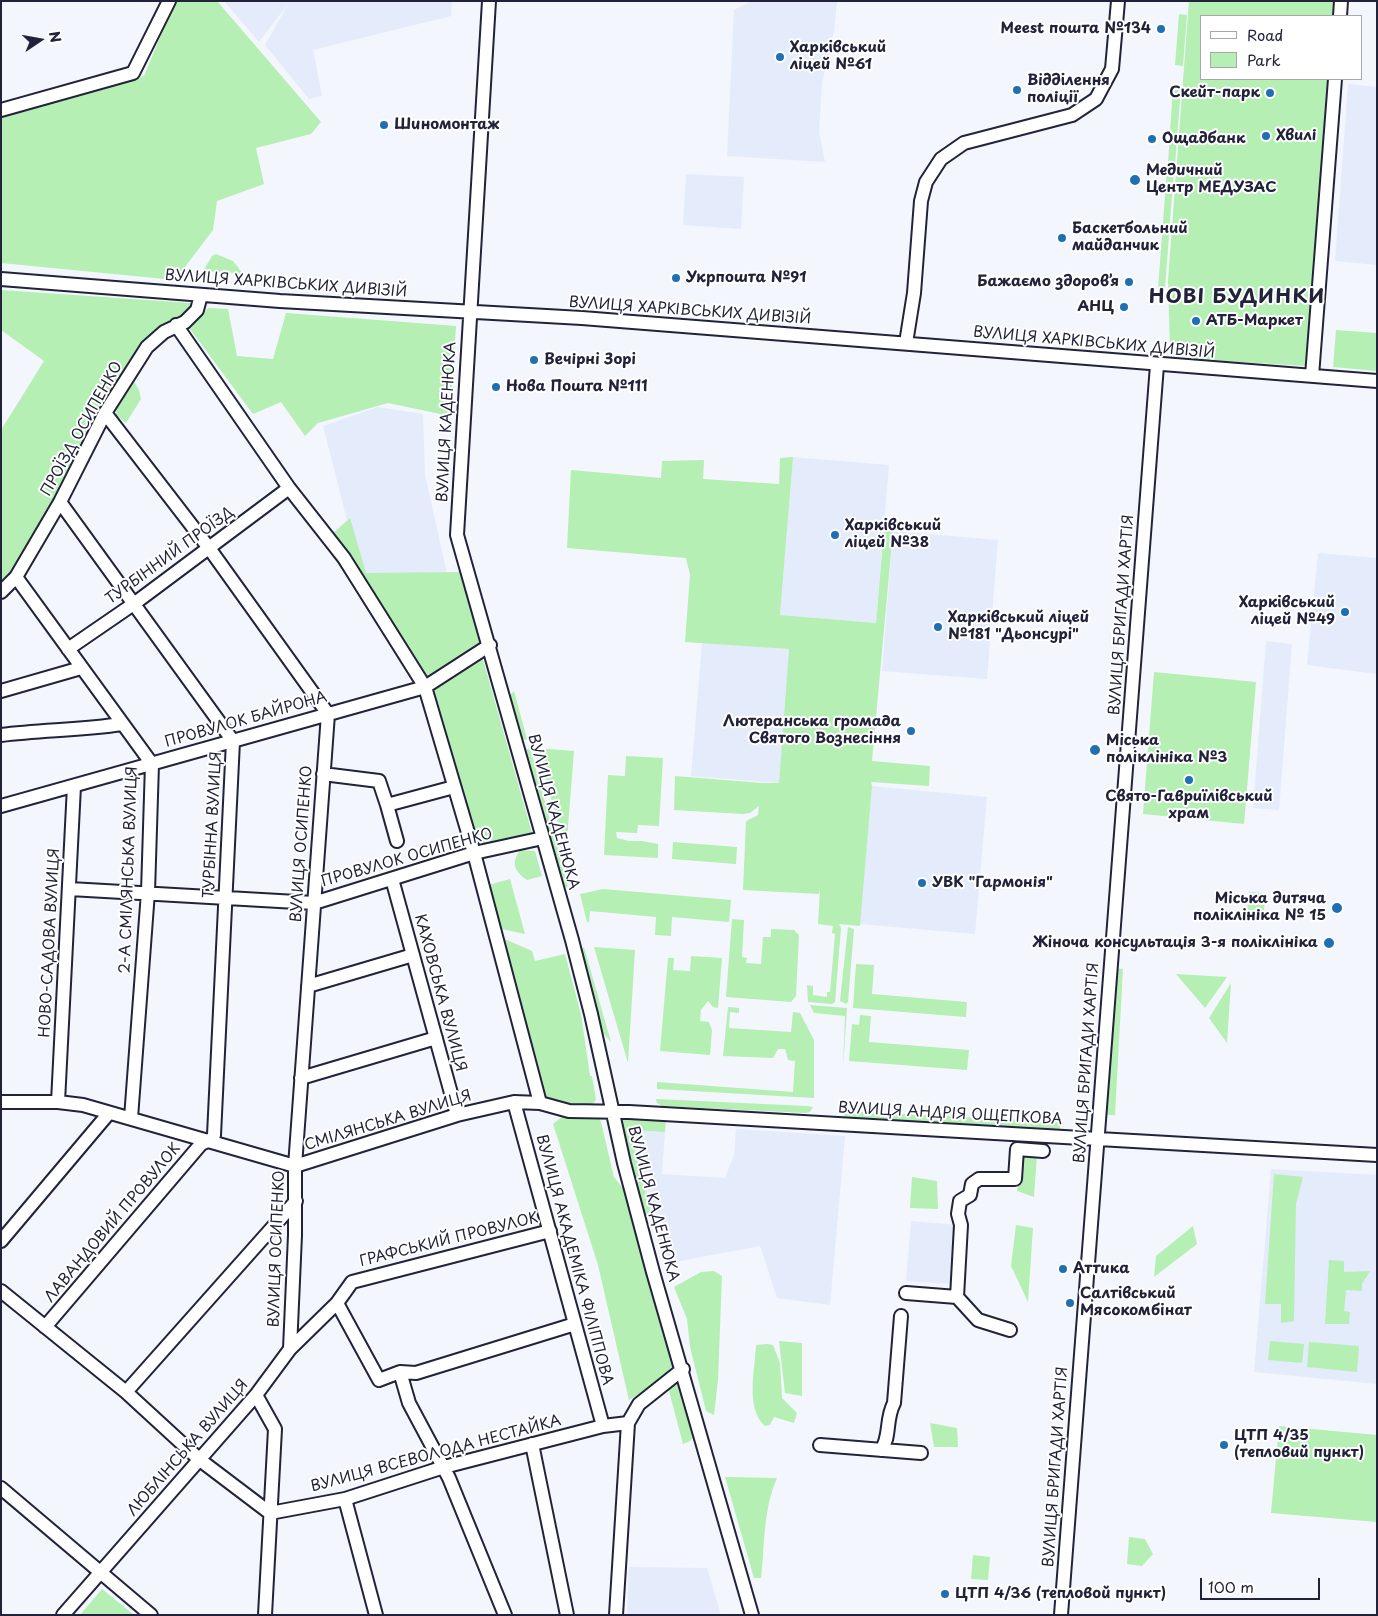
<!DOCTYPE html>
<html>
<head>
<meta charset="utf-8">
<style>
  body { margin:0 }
  #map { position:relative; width:1378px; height:1616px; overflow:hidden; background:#f3f6fd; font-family:"Playpen Sans",sans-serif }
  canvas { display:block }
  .frame { position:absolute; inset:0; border:2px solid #22223b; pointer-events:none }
  .legend { position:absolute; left:1200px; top:15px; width:162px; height:65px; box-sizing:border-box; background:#fff; border:1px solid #a7a7b1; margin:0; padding:6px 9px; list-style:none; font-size:15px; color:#22223b }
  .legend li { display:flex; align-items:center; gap:10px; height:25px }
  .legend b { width:25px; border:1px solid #a7a7b1 }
  .north { position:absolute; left:15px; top:15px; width:50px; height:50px; -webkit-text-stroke:4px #fff; paint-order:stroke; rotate:78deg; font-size:14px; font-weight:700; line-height:20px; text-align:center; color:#22223b }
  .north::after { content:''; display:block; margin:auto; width:18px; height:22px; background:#22223b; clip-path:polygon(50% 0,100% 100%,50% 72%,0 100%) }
  .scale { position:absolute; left:1200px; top:1578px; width:120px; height:22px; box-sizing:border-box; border:2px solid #22223b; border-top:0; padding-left:6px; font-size:15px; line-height:18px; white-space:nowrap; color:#22223b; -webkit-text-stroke:4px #fff; paint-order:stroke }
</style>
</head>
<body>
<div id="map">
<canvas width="1378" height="1616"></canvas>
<div class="frame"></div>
<ul class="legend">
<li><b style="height:6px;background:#fff"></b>Road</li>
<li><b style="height:14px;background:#b5efb3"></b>Park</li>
</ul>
<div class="north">N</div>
<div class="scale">100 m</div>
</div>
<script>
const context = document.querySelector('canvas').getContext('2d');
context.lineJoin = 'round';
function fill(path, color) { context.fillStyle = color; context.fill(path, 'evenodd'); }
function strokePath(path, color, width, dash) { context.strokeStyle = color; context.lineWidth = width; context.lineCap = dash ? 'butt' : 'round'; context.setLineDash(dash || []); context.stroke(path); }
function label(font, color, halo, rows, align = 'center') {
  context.font = font + ' "Playpen Sans",sans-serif'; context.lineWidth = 4; context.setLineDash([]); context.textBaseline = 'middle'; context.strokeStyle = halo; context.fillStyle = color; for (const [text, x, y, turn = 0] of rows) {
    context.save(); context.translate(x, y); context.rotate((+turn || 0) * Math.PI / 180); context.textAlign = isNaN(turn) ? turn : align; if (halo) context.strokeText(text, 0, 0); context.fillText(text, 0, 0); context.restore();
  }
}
const built = new Path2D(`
  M 224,1 L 452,1 L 451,16 L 313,50 L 322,96 L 309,99 L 265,45 L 288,4 L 259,42 Z
  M 752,1 L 837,1 L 834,32 L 822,83 L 819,132 L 825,162 L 727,156 L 734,10 Z
  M 1348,84 L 1377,87 L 1377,265 L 1335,261 Z
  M 686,174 L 744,177 L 741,229 L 683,225 Z
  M 378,407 L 423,414 L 425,475 L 448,578 L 361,575 L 323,426 Z
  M 793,457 L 889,465 L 876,623 L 780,615 Z
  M 893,531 L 998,540 L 987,679 L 882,671 Z
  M 1318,553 L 1377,558 L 1376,674 L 1307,665 Z
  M 1266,641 L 1292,644 L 1279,810 L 1253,808 Z
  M 702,642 L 789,649 L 779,783 L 691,776 Z
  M 872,786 L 987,797 L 975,934 L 860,924 Z
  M 736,1129 L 845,1136 L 830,1305 L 777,1298 L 760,1246 L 664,1264 L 632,1140 L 633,1130 L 665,1132 L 662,1174 L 725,1178 L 734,1155 Z
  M 1271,1169 L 1377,1175 L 1377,1384 L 1254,1372 Z
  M 911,1221 L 958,1225 L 953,1284 L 906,1281 Z
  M 629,1567 L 707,1568 L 721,1615 L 627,1615 Z`);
const green = new Path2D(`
  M 175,1 L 217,1 L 321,122 L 311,134 L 256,148 L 264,184 L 217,201 L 213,230 L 175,280 L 1,263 L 1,114 L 144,76 Z
  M 1189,1 L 1339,1 L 1337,16 L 1202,16 L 1202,79 L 1332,79 L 1307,366 L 1190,359 L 1190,354 L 1170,352 L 1168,280 Z
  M 1179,14 L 1187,15 L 1183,66 L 1175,65 Z
  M 1173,86 L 1181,87 L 1175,165 L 1168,164 Z
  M 1167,169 L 1174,169 L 1165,288 L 1158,288 Z
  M 216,254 L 233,261 L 243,274 L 203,271 L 212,256 Z
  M 1,290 L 191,303 L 189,315 L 167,327 L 132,378 L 139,390 L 141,399 L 126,423 L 116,415 L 117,402 L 15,572 L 1,586 L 1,430 L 44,361 L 1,330 Z
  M 208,308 L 228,309 L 237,356 L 273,359 L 286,313 L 456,326 L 450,416 L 388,403 L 318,423 L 305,436 L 281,402 L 253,414 L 190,329 Z
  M 1336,330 L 1377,333 L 1377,371 L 1333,367 Z
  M 793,457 L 780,615 L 876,623 L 884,530 L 893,531 L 872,761 L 930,766 L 929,786 L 871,782 L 872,786 L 860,926 L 839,924 L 841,928 L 835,1002 L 832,1004 L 808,1002 L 807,985 L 813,986 L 813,995 L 827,997 L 827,992 L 830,992 L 835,934 L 832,933 L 833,926 L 818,924 L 820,889 L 819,894 L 743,890 L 746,821 L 758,815 L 759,806 L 750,813 L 743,814 L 674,810 L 675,776 L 762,783 L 779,783 L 789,649 L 685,642 L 690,575 L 686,558 L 567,548 L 571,470 L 661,478 L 662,461 L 704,460 L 703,479 L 779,484 L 780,458 Z
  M 350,518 L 366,573 L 461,572 L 481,645 L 431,680 L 418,682 L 323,542 Z
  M 482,656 L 532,833 L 477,847 L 430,691 Z
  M 1154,672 L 1256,682 L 1244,824 L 1143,814 Z
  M 514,691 L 527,739 L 525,740 L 521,738 L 509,696 Z
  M 530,747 L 568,887 L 562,888 L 524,752 Z
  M 537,748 L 574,751 L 566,852 Z
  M 626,756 L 663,758 L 659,826 L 638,825 L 637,833 L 616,832 L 617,838 L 629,841 L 642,841 L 658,844 L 658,858 L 604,855 L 608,775 L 625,776 Z
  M 673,842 L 737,847 L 736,864 L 672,859 Z
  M 520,850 L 535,851 L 542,876 L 527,880 C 514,871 511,863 520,850 Z
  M 510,879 L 525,934 L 497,928 L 485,886 Z
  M 603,889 L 731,900 L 729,922 L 672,917 L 671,936 L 655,935 L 656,917 L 590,911 L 589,922 L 587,922 L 580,894 Z
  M 1249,892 L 1265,893 L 1264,913 L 1247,911 Z
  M 732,919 L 744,920 L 742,957 L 747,958 L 746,963 L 761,964 L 763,937 L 771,937 L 771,929 L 794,930 L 799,935 L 796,996 L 791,1002 L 726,997 Z
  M 848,927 L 854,929 L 848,1002 L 846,1004 L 840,1001 Z
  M 500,937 L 532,951 L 535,961 L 565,954 L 581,1014 L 590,1076 L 592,1076 L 596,1099 L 592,1106 L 586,1107 L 547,1102 L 543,1096 Z
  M 584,947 L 611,1042 L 603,1033 L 580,951 Z
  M 594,947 L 635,950 L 628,1063 Z
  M 691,956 L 722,958 L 718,1008 L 713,1007 L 708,1001 L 701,1010 L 700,1021 L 709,1022 L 712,1030 L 710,1055 L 660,1051 L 668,958 L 674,958 L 673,970 L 690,971 Z
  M 856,964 L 874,965 L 872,994 L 967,1002 L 966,1017 L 853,1008 Z
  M 1113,968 L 1123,969 L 1115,1115 L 1105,1115 Z
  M 1176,974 L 1227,977 L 1205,1008 Z
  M 1231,983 L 1227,1043 L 1209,1018 Z
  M 810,1005 L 847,1008 L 843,1068 L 845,1016 L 814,1013 Z
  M 728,1007 L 739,1008 L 739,1013 L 730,1012 L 729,1028 L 791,1032 L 793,1012 L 800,1013 L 814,1040 L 814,1098 L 657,1089 L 657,1082 L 793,1092 L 795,1061 L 788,1060 L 785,1049 L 778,1049 L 773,1058 L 723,1056 Z
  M 860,1015 L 871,1016 L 869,1042 L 969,1050 L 967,1070 L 849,1061 L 852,1024 L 859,1025 Z
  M 656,1099 L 807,1106 L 813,1107 L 810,1112 L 806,1113 L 662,1106 L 657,1103 Z
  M 845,1111 L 1060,1122 L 1060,1129 L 844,1118 Z
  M 563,1116 L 600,1118 L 614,1177 L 625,1191 L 674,1364 L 663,1379 L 629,1400 L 598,1265 L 553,1124 Z
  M 626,1117 L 666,1119 L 665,1132 L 633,1130 L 632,1140 L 652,1217 L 646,1218 L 621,1134 L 621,1121 Z
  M 1037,1155 L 1034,1197 L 1017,1191 L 1022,1156 Z
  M 1274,1174 L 1303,1177 L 1296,1204 L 1294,1321 L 1281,1323 L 1281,1304 L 1265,1304 Z
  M 912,1177 L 937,1181 L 938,1209 L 910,1208 Z
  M 1016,1225 L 1033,1228 L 1028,1302 L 1011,1266 Z
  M 1193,1226 L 1197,1244 L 1154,1277 L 1156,1256 Z
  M 1329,1260 L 1344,1261 L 1344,1272 L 1370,1271 L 1362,1284 L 1362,1291 L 1346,1290 L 1344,1311 L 1350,1312 L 1349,1324 L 1325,1324 Z
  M 714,1271 L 722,1276 L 718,1380 L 714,1415 L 706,1411 L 690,1347 L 687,1319 L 674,1287 L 701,1272 Z
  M 779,1341 L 802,1343 L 802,1396 L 785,1393 Z
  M 1270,1341 L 1304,1344 L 1302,1363 L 1268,1360 Z
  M 1309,1342 L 1359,1346 L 1357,1372 L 1307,1367 Z
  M 767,1344 L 773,1345 L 780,1363 L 782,1398 L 797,1413 L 794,1423 L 774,1417 L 770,1425 L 765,1426 C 745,1408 755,1370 756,1345 Z
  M 673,1384 L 679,1385 L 694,1437 L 690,1441 L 683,1444 L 668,1387 Z
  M 930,1423 L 957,1428 L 958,1447 L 934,1447 Z
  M 1279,1426 L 1377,1435 L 1377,1522 L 1271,1513 Z
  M 725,1477 L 777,1478 C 763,1510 765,1544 761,1578 L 754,1578 Z
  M 1129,1537 L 1145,1539 L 1153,1554 L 1142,1566 L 1127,1564 Z
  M 973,1555 L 990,1557 L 988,1580 L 971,1579 Z
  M 102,1589 L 134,1615 L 80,1615 Z`);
const minor = new Path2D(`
  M 489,1 L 457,535 L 572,940 L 591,1014 L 624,1163 L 653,1272 L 752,1615
  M 1340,16 L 1341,1
  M 1,110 L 133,73 L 169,1
  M 1,279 L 280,301 L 582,318 L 1377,381
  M 176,325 L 289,488 L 344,558 L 425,687 L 474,853 L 540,1103
  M 906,343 L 914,293 L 921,201 L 926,182 L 941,159 L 964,143 L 1072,115 L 1096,99 L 1112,69 L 1118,1
  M 1312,376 L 1335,79
  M 105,413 L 209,548 L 328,714 L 295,1166 L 295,1235 L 290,1349
  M 16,577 L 152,764 L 148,892 L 131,1118
  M 1,592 L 16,577 L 60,502 L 105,413 L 147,347 L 164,332 L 185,322 L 197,310 L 201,295
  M 68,649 L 135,603 L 289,488
  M 1,691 L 81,668
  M 1,735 C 42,730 82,730 122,724
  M 323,774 L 379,781 L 387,805 L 454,787
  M 387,805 L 397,841
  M 1,806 L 425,687 L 490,645
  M 392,879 L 457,1115
  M 70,889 L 314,903 L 474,853 L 543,838
  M 308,986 L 413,955
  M 301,1078 L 436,1038
  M 1,1102 L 58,1102 L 83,1105 L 295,1166 L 457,1115 L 514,1102 L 540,1103 L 569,1111 L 629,1112 L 1377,1155
  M 58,1102 L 74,786
  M 514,1102 L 603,1426
  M 1,1241 L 109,1113
  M 1,1291 L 126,1392 L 200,1460 L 270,1513 L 345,1499 L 444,1467 L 603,1426 L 628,1423
  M 906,1293 L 957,1297 L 978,1320 L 1010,1330
  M 957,1297 L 961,1225 L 958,1214 L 960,1201 L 970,1195 L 972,1184 L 979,1179 L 1015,1179 L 1017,1149 L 1043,1151
  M 337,1303 L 379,1380 L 400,1372 L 409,1403 L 449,1478 L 505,1615
  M 45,1327 L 201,1144 L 212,1139 L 214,1135 L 233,741 L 60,502
  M 400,1372 L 416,1373 L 575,1324
  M 126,1392 L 296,1201
  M 256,1395 L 275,1429 L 265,1615
  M 532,1444 L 567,1615
  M 820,1445 L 921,1453
  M 881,1450 C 891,1437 885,1420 894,1403 L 901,1316
  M 1,1488 L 151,1615
  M 345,1499 L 376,1615
  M 63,1615 L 256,1395 L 290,1349 L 337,1303 L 352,1282 L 550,1231
  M 616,1615 L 628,1423 L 639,1404 L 683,1369
  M 1061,1615 L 1157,365`);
const markers = [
  [1161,29,5,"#1f6fb2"],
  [780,57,5,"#1f6fb2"],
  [1017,90,5,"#1f6fb2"],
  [1270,93,5,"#1f6fb2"],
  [384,125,5,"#1f6fb2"],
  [1266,136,5,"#1f6fb2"],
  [1152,139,5,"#1f6fb2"],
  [1135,180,6,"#1f6fb2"],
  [1062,238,5,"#1f6fb2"],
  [676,278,5,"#1f6fb2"],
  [1129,282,5,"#1f6fb2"],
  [1124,307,5,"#1f6fb2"],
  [1196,321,5,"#1f6fb2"],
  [534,360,5,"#1f6fb2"],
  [496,387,5,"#1f6fb2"],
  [835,535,5,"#1f6fb2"],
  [1345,612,5,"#1f6fb2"],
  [938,627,5,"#1f6fb2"],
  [911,731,5,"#1f6fb2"],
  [1095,750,6,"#1f6fb2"],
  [1189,780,5,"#1f6fb2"],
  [922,883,5,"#1f6fb2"],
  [1337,908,6,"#1f6fb2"],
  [1329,943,6,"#1f6fb2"],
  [1063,1269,5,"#1f6fb2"],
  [1070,1303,5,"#1f6fb2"],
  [1224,1445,5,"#1f6fb2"],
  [945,1594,5,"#1f6fb2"]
];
const poiNames = [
  ["Meest пошта №134",1151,29,"right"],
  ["Харківський",790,48],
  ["ліцей №61",790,65],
  ["Відділення",1027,81],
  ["поліції",1027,98],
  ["Скейт-парк",1260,93,"right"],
  ["Шиномонтаж",394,125],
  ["Хвилі",1276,136],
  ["Ощадбанк",1162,139],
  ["Медичний",1146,171],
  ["Центр МЕДУЗАС",1146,188],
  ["Баскетбольний",1072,229],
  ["майданчик",1072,246],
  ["Укрпошта №91",686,278],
  ["Бажаємо здоровʼя",1119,282,"right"],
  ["АНЦ",1114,307,"right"],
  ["АТБ-Маркет",1206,321],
  ["Вечірні Зорі",544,360],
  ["Нова Пошта №111",506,387],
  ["Харківський",845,526],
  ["ліцей №38",845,543],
  ["Харківський",1335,603,"right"],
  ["ліцей №49",1335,620,"right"],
  ["Харківський ліцей",948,618],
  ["№181 \"Дьонсурі\"",948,635],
  ["Лютеранська громада",901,722,"right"],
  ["Святого Вознесіння",901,739,"right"],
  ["Міська",1106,741],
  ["поліклініка №3",1106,758],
  ["Свято-Гавриїлівський",1189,797,"center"],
  ["храм",1189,814,"center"],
  ["УВК \"Гармонія\"",932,883],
  ["Міська дитяча",1326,899,"right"],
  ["поліклініка № 15",1326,916,"right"],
  ["Жіноча консультація 3-я поліклініка",1318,943,"right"],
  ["Аттика",1073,1269],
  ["Салтівський",1080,1294],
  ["Мясокомбінат",1080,1311],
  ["ЦТП 4/35",1234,1436],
  ["(тепловий пункт)",1234,1453],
  ["ЦТП 4/36 (тепловой пункт)",955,1594]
];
const streetNames = [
  ["ВУЛИЦЯ ХАРКІВСЬКИХ ДИВІЗІЙ",286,284,4],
  ["ВУЛИЦЯ ХАРКІВСЬКИХ ДИВІЗІЙ",690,311,4],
  ["ВУЛИЦЯ ХАРКІВСЬКИХ ДИВІЗІЙ",1094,343,5],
  ["ВУЛИЦЯ КАДЕНЮКА",447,422,-87],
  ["ПРОЇЗД ОСИПЕНКО",82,429,-61],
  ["ТУРБІННИЙ ПРОЇЗД",170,556,-36],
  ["ВУЛИЦЯ БРИГАДИ ХАРТІЯ",1122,615,-86],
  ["ПРОВУЛОК БАЙРОНА",246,720,-16],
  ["ВУЛИЦЯ КАДЕНЮКА",553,812,75],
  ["ТУРБІННА ВУЛИЦЯ",213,825,-87],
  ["ВУЛИЦЯ ОСИПЕНКО",302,844,-86],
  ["ПРОВУЛОК ОСИПЕНКО",407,858,-16],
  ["2-А СМІЛЯНСЬКА ВУЛИЦЯ",129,870,-88],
  ["НОВО-САДОВА ВУЛИЦЯ",50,943,-87],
  ["КАХОВСЬКА ВУЛИЦЯ",440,993,75],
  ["ВУЛИЦЯ БРИГАДИ ХАРТІЯ",1087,1063,-86],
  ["ВУЛИЦЯ АНДРІЯ ОЩЕПКОВА",950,1114,3],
  ["СМІЛЯНСЬКА ВУЛИЦЯ",388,1121,-17],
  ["ВУЛИЦЯ КАДЕНЮКА",653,1204,75],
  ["ЛАВАНДОВИЙ ПРОВУЛОК",113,1223,-50],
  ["ГРАФСЬКИЙ ПРОВУЛОК",449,1240,-14],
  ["ВУЛИЦЯ ОСИПЕНКО",277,1249,-88],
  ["ВУЛИЦЯ АКАДЕМІКА ФІЛІППОВА",574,1260,75],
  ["ЛЮБЛІНСЬКА ВУЛИЦЯ",188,1448,-49],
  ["ВУЛИЦЯ ВСЕВОЛОДА НЕСТАЙКА",436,1454,-15],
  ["ВУЛИЦЯ БРИГАДИ ХАРТІЯ",1056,1467,-86]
];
const districtNames = [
  ["НОВІ БУДИНКИ",1237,297]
];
fill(built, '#e4ebfb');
fill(green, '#b5efb3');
strokePath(minor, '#22223b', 16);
strokePath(minor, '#fff', 12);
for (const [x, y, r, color] of markers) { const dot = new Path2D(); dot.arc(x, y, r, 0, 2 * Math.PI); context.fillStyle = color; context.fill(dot); strokePath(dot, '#fff', 2); }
label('bold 15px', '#22223b', '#fff', poiNames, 'left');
label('15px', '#22223b', '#fff', streetNames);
context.letterSpacing = '1px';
label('bold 20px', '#22223b', '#fff', districtNames);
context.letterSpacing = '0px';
</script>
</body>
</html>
